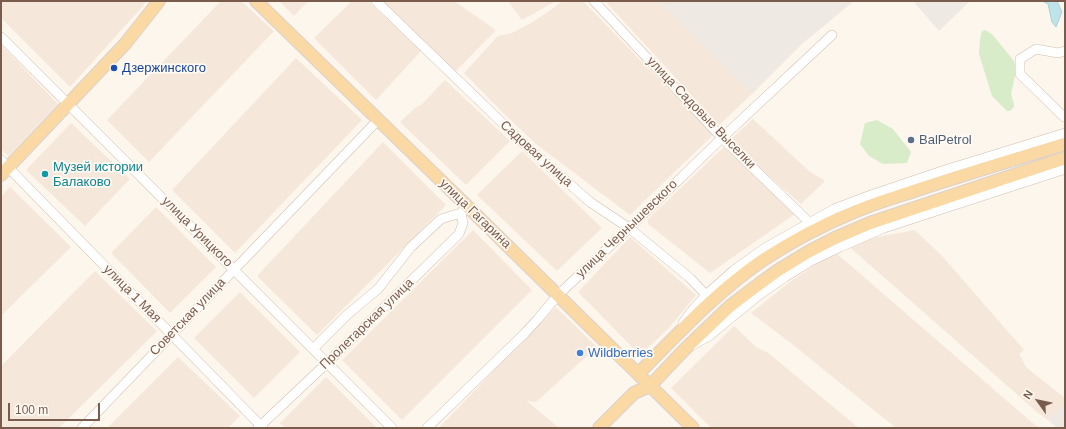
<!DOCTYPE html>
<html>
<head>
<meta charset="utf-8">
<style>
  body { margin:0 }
  #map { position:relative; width:1066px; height:429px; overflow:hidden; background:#fdf6ec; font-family:Helvetica,sans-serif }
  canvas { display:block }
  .frame { position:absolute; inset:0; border:2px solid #7a5c4d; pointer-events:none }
  .north { position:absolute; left:1018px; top:381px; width:40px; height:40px; -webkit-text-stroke:3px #fffaf3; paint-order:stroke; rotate:303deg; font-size:11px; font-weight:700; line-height:16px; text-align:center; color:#7a5c4d }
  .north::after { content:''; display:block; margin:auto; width:14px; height:18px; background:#7a5c4d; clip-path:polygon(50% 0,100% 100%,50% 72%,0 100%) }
  .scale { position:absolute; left:8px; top:403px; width:92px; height:18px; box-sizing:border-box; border:2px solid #7a5c4d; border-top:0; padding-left:5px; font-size:12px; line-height:14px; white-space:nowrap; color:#7a5c4d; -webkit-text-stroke:3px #fffaf3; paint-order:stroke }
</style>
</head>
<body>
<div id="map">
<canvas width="1066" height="429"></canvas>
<div class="frame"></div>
<div class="north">N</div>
<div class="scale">100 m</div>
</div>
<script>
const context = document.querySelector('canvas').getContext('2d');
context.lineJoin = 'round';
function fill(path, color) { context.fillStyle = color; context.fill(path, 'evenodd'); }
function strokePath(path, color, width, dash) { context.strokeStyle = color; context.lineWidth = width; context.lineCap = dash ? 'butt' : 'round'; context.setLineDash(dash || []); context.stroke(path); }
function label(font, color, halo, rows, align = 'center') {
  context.font = font + ' Helvetica,sans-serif'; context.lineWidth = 3.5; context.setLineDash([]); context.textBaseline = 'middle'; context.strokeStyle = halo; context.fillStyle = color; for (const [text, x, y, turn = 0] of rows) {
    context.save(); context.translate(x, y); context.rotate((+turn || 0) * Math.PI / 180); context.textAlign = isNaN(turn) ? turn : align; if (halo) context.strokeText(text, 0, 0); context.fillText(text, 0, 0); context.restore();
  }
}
const residential = new Path2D(`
  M 1,1 L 146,1 L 142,7 L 70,87 L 1,18 Z
  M 221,1 L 241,1 L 274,31 L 149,162 L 107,120 Z
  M 279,1 L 308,1 L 294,16 Z
  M 352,1 L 368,1 L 421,51 L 376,100 L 314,38 Z
  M 380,1 L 454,1 L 496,30 L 453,74 Z
  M 508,1 L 556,1 L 522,20 Z
  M 563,1 L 583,1 L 713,135 L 630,215 L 536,144 L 502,112 L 464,73 L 498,36 L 512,33 L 533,22 Z
  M 605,1 L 659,1 L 752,94 L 719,125 Z
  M 1,45 L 58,104 L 8,156 L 1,149 Z
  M 296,58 L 362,120 L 235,253 L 172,190 Z
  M 445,80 L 510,141 L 466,185 L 400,122 L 415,108 L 421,105 Z
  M 753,119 L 809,171 L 825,181 L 801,204 L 755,164 L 730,140 Z
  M 71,123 L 130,179 L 85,226 L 26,170 Z
  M 383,142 L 446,205 L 317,335 L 257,276 Z
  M 724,147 L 795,214 L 710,273 L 648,224 L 648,219 Z
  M 522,151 L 602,228 L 557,271 L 477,195 Z
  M 10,187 L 71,247 L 1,316 L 1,196 Z
  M 156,207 L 216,267 L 170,313 L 111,253 Z
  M 473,230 L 532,290 L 402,420 L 342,360 Z
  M 915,230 L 943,257 L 1024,350 L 1019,354 L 1027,368 L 1065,398 L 1065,403 L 1048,420 L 1037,412 L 845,243 Z
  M 630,237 L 696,295 L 669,328 L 640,355 L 578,292 Z
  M 835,252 L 1028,419 L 1039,428 L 896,428 L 792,344 L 751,313 L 791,281 Z
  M 95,271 L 157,331 L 59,428 L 1,428 L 1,366 Z
  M 240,292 L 300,352 L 254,398 L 194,338 Z
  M 556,307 L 597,347 L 536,402 L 527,401 L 559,428 L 439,428 L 501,363 Z
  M 734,326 L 757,348 L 767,352 L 859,428 L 711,428 L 671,388 Z
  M 178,357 L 240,416 L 228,428 L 107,428 Z
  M 326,377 L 377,428 L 285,428 L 280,423 Z`);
const industrial = new Path2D(`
  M 659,1 L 854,1 L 802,44 L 752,94 Z
  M 913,1 L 970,1 L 939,31 Z
  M 1065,403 L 1065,428 L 1057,428 L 1048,420 Z`);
const green = new Path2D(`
  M 985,30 L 992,34 L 1014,61 L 1016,71 L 1011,94 L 1014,104 L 1014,107 L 1010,111 L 1007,111 L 992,96 L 979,54 L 980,39 L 982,31 Z
  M 877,120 L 893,129 L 911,152 L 907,163 L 883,164 L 869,156 L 860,144 L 865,123 Z`);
const water = new Path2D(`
  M 1042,1 L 1057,1 L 1062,12 L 1056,27 L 1052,22 L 1048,4 Z`);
const minor = new Path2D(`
  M 376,1 L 523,143 L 590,202 L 629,228 L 690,278 L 706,295
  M 594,1 L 722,138 L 809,222
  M 1,37 L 392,428
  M 1064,117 L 1020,74 L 1020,59 L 1036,49 L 1058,53 L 1065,51
  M 1,160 L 263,428
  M 683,323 L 690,313 L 706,295 L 734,270 L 765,248 L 834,209 L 871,195 L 945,170 L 1065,133
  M 693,345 L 709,336 L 759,295 L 785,277 L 811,261 L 840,247 L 884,228 L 1065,169
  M 313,349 L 348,314 L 378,289 L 411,247 L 441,219 L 461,213
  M 82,428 L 378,120
  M 258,428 L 327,363 L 459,234 L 463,223 L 461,213 L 467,206
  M 427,428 L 525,333 L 537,320 L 557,296 L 629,228 L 722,138 L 832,35`);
const major = new Path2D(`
  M 256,1 L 467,206 L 693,428
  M 1,175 L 125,44 L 159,1
  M 638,374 C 678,334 716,292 763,260 C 792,241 822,225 854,212 C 875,203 896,197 917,190 C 966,174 1016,159 1065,144
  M 599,428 L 634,393 L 650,386 L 685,349 L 709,326 L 730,306 L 755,287 L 777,271 L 808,252 L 835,238 L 870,223 L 1065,158`);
const markers = [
  [114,68,4,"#1a4fb4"],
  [911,140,4,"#5c6f8a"],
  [45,174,4,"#0f9aa8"],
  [580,353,4,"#3f7fe0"]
];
const transitNames = [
  ["Дзержинского",122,68]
];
const streetNames = [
  ["улица Садовые Выселки",701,113,46],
  ["Садовая улица",536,154,42],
  ["улица Гагарина",475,214,44],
  ["улица Чернышевского",627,229,-44],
  ["улица Урицкого",197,232,45],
  ["улица 1 Мая",132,294,45],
  ["Советская улица",188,317,-46],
  ["Пролетарская улица",367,324,-44]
];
const serviceNames = [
  ["BalPetrol",919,140]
];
const cultureNames = [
  ["Музей истории",53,167],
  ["Балаково",53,182]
];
const shopNames = [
  ["Wildberries",588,353]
];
fill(residential, '#f5e8da');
fill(industrial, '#efe9e4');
fill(green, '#d8ecc9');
fill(water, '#bfe3e8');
strokePath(water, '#a5d3da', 1);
strokePath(minor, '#d1beb0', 10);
strokePath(major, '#dad1cd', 14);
strokePath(minor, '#fff', 9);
strokePath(major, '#fbd9a5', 12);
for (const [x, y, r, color] of markers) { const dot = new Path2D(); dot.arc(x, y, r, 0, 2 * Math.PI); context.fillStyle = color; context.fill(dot); strokePath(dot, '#fffaf3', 1.5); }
label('13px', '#164399', '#fffaf3', transitNames, 'left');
label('13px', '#7a5c4d', '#fffaf3', streetNames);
label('13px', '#4e5e75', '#fffaf3', serviceNames, 'left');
label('13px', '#0d838f', '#fffaf3', cultureNames, 'left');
label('13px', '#366cbe', '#fffaf3', shopNames, 'left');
</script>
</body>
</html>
